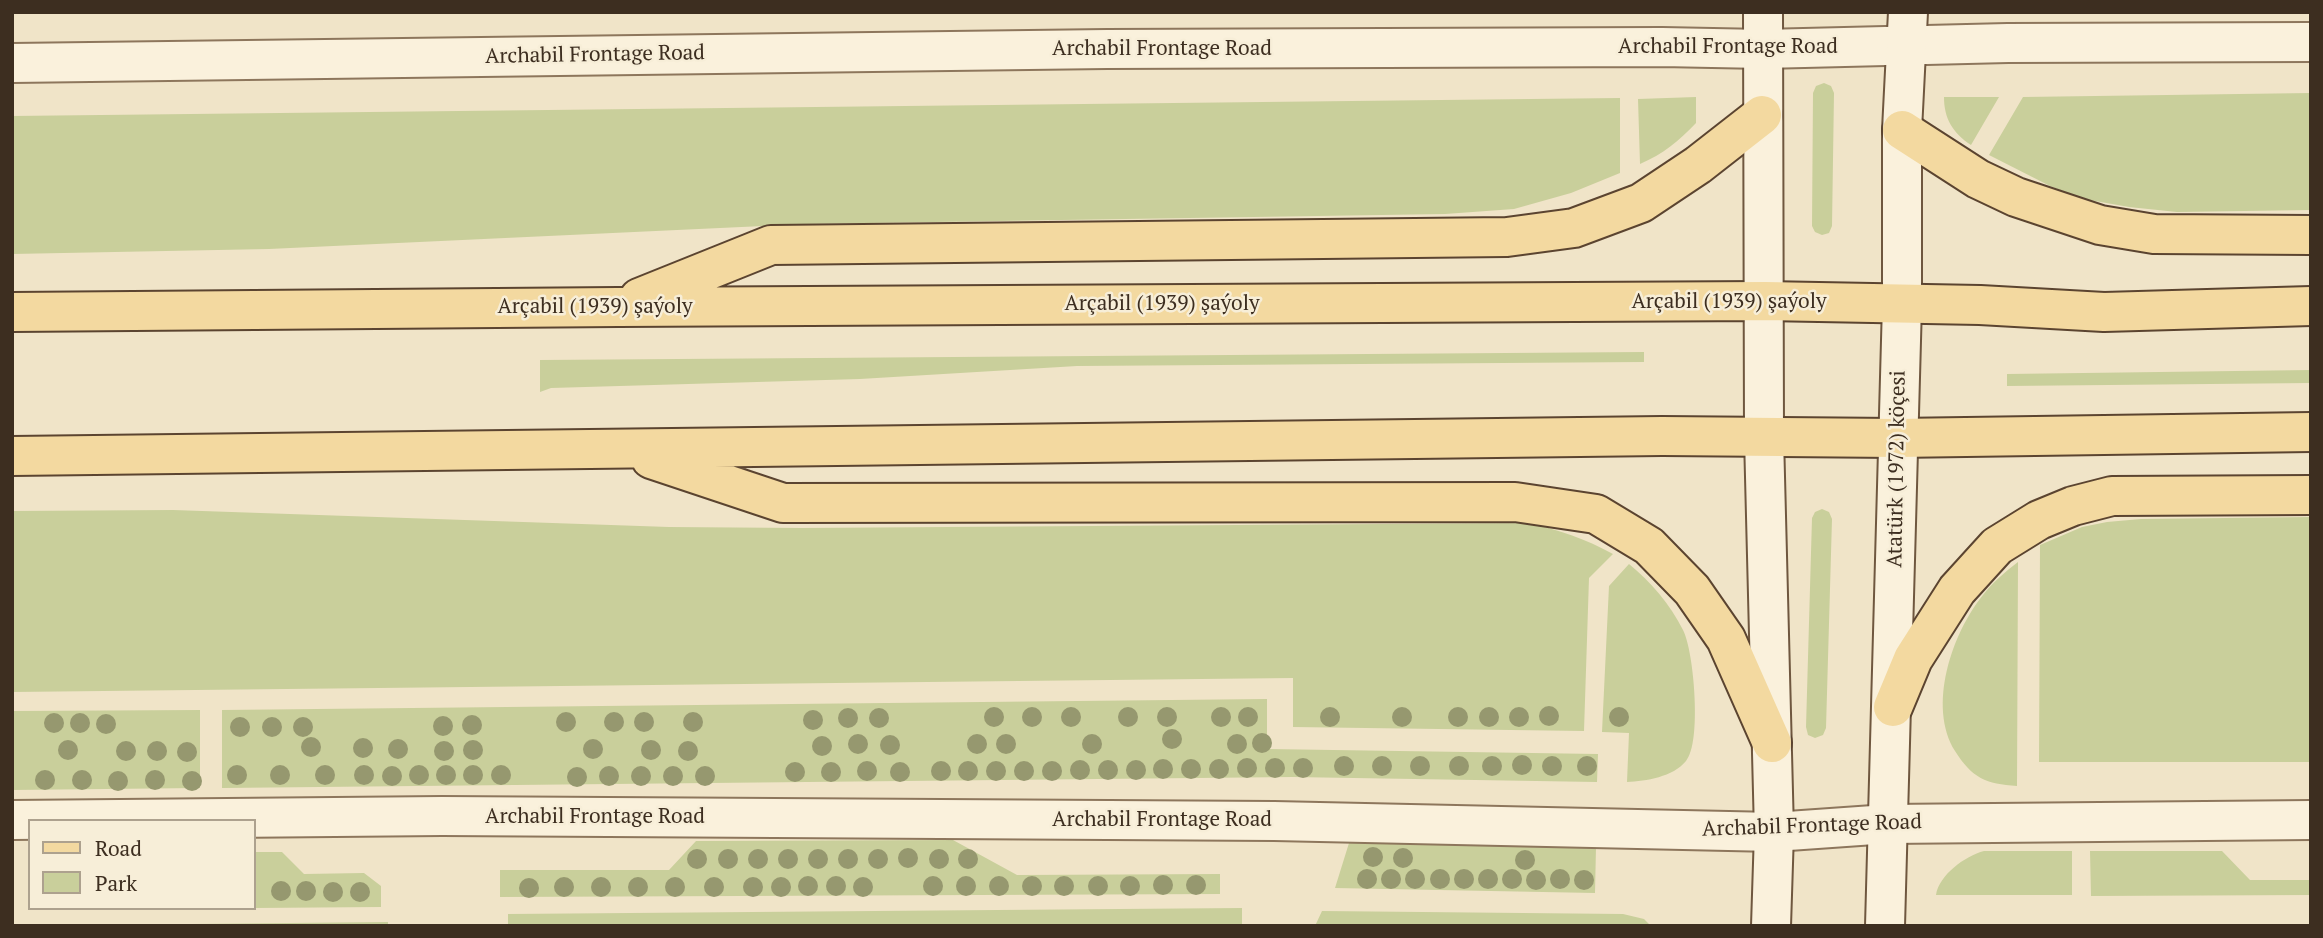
<!DOCTYPE html>
<html>
<head>
<meta charset="utf-8">
<style>
  body { margin:0 }
  #map { position:relative; width:2323px; height:938px; overflow:hidden; background:#f0e4c8; font-family:"PT Serif",serif }
  canvas { display:block }
  .frame { position:absolute; inset:0; border:14px solid #3d2e20; pointer-events:none }
  .legend { position:absolute; left:28px; top:819px; width:228px; height:91px; box-sizing:border-box; background:#f7eed8; border:2px solid #ada18e; margin:0; padding:9px 12px; list-style:none; font-size:21px; color:#3d2e20 }
  .legend li { display:flex; align-items:center; gap:14px; height:35px }
  .legend b { width:35px; border:2px solid #ada18e }
</style>
</head>
<body>
<div id="map">
<canvas width="2323" height="938"></canvas>
<div class="frame"></div>
<ul class="legend">
<li><b style="height:9px;background:#f3d9a0"></b>Road</li>
<li><b style="height:19px;background:#c9cf9b"></b>Park</li>
</ul>
</div>
<script>
const context = document.querySelector('canvas').getContext('2d');
context.lineJoin = 'round';
function fill(path, color) { context.fillStyle = color; context.fill(path, 'evenodd'); }
function strokePath(path, color, width, dash) { context.strokeStyle = color; context.lineWidth = width; context.lineCap = dash ? 'butt' : 'round'; context.setLineDash(dash || []); context.stroke(path); }
function label(font, color, halo, rows, align = 'center') {
  context.font = font + ' "PT Serif",serif'; context.lineWidth = 5; context.setLineDash([]); context.textBaseline = 'middle'; context.strokeStyle = halo; context.fillStyle = color; for (const [text, x, y, turn = 0] of rows) {
    context.save(); context.translate(x, y); context.rotate((+turn || 0) * Math.PI / 180); context.textAlign = isNaN(turn) ? turn : align; if (halo) context.strokeText(text, 0, 0); context.fillText(text, 0, 0); context.restore();
  }
}
const green = new Path2D(`
  M 1824,83 L 1831,86 L 1834,93 L 1832,226 L 1829,233 L 1822,235 L 1815,232 L 1812,226 L 1813,93 L 1816,86 Z
  M 2311,93 L 2311,210 L 2177,212 L 2129,207 L 2084,199 L 2050,186 L 1989,155 L 2023,97 Z
  M 1696,97 L 1696,123 C 1679,141 1663,154 1640,164 L 1638,99 Z
  M 1944,97 L 1999,97 L 1971,145 C 1953,133 1944,119 1944,97 Z
  M 1620,98 L 1620,173 L 1571,193 L 1514,209 L 1445,214 L 806,224 L 269,249 L 12,254 L 12,116 Z
  M 1644,352 L 1644,362 L 1077,366 L 860,379 L 551,388 L 540,392 L 540,360 Z
  M 2311,370 L 2311,383 L 2007,386 L 2007,374 Z
  M 1822,509 L 1829,512 L 1832,519 L 1826,728 L 1823,735 L 1815,738 L 1808,735 L 1806,727 L 1812,518 L 1815,512 Z
  M 173,510 L 669,527 L 802,528 L 1529,523 C 1559,530 1586,539 1613,554 L 1589,578 L 1584,731 L 1293,727 L 1293,678 L 12,692 L 12,511 Z
  M 2311,517 L 2311,762 L 2039,762 L 2040,545 L 2082,527 L 2107,522 L 2141,519 Z
  M 2018,562 L 2017,786 C 1986,784 1972,778 1955,751 C 1927,706 1952,633 1983,595 C 1993,582 2005,572 2018,562 Z
  M 1629,564 C 1651,582 1670,604 1683,630 C 1694,651 1702,743 1686,761 C 1673,777 1646,781 1627,782 L 1629,733 L 1602,732 L 1609,586 Z
  M 1267,699 L 1267,749 L 1598,754 L 1597,782 L 1293,777 L 222,788 L 222,710 Z
  M 200,710 L 200,788 L 12,790 L 12,711 Z
  M 953,840 L 1017,875 L 1220,874 L 1220,894 L 500,897 L 500,870 L 669,870 L 696,841 Z
  M 1349,843 L 1596,847 L 1595,893 L 1335,888 Z
  M 1984,851 L 2072,851 L 2072,895 L 1936,895 C 1939,875 1965,856 1984,851 Z
  M 2090,851 L 2222,851 L 2250,880 L 2311,880 L 2311,895 L 2091,896 Z
  M 254,852 L 282,852 L 304,874 L 364,873 L 381,886 L 381,907 L 254,908 Z
  M 1242,908 L 1242,926 L 508,926 L 508,914 Z
  M 1322,911 L 1623,914 L 1644,919 L 1651,926 L 1315,926 Z
  M 388,922 L 388,926 L 93,926 L 93,925 Z`);
const street = new Path2D(`
  M 12,63 L 1107,49 L 1662,47 L 1763,49 L 2008,43 L 2311,42
  M 12,820 L 442,816 L 1274,821 L 1774,832 L 1888,824 L 2311,820`);
const secondary = new Path2D(`
  M 1763,12 L 1764,437 L 1774,832 L 1771,926
  M 1885,926 L 1902,304 L 1902,130 L 1908,12`);
const primary = new Path2D(`
  M 1902,130 L 1978,179 L 2016,197 L 2100,225 L 2154,234 L 2311,235
  M 639,298 L 771,245 L 1507,237 L 1574,228 L 1641,203 L 1698,165 L 1762,115
  M 12,312 L 618,307 L 1765,301 L 1980,305 L 2104,312 L 2311,306
  M 12,456 L 1662,436 L 1897,438 L 2311,432
  M 651,459 L 783,503 L 1515,502 L 1596,514 L 1649,546 L 1692,590 L 1726,639 L 1772,743
  M 1893,707 L 1913,659 L 1957,590 L 1997,546 L 2039,520 L 2073,506 L 2112,496 L 2311,495`);
const trees = [
  [1549,716],
  [994,717],
  [1032,717],
  [1071,717],
  [1128,717],
  [1167,717],
  [1221,717],
  [1248,717],
  [1330,717],
  [1402,717],
  [1458,717],
  [1489,717],
  [1519,717],
  [1619,717],
  [848,718],
  [879,718],
  [813,720],
  [566,722],
  [614,722],
  [644,722],
  [693,722],
  [54,723],
  [80,723],
  [106,724],
  [472,725],
  [443,726],
  [240,727],
  [272,727],
  [303,727],
  [1172,739],
  [1262,743],
  [858,744],
  [977,744],
  [1006,744],
  [1092,744],
  [1237,744],
  [890,745],
  [822,746],
  [311,747],
  [363,748],
  [398,749],
  [593,749],
  [68,750],
  [473,750],
  [651,750],
  [126,751],
  [157,751],
  [444,751],
  [688,751],
  [187,752],
  [1522,765],
  [1344,766],
  [1382,766],
  [1420,766],
  [1459,766],
  [1492,766],
  [1552,766],
  [1587,766],
  [1247,768],
  [1275,768],
  [1303,768],
  [1163,769],
  [1191,769],
  [1219,769],
  [1080,770],
  [1108,770],
  [1136,770],
  [867,771],
  [941,771],
  [968,771],
  [996,771],
  [1024,771],
  [1052,771],
  [795,772],
  [831,772],
  [900,772],
  [237,775],
  [280,775],
  [325,775],
  [364,775],
  [419,775],
  [446,775],
  [473,775],
  [501,775],
  [392,776],
  [609,776],
  [641,776],
  [673,776],
  [705,776],
  [577,777],
  [45,780],
  [82,780],
  [155,780],
  [118,781],
  [192,781],
  [1373,857],
  [908,858],
  [1403,858],
  [697,859],
  [728,859],
  [758,859],
  [788,859],
  [818,859],
  [848,859],
  [878,859],
  [939,859],
  [968,859],
  [1525,860],
  [1367,879],
  [1391,879],
  [1415,879],
  [1440,879],
  [1464,879],
  [1488,879],
  [1512,879],
  [1560,879],
  [1536,880],
  [1584,880],
  [1163,885],
  [1196,885],
  [808,886],
  [836,886],
  [933,886],
  [966,886],
  [999,886],
  [1032,886],
  [1064,886],
  [1098,886],
  [1130,886],
  [564,887],
  [601,887],
  [638,887],
  [675,887],
  [714,887],
  [753,887],
  [781,887],
  [863,887],
  [529,888],
  [281,891],
  [306,891],
  [333,892],
  [360,892]
];
const streetNames = [
  ["Archabil Frontage Road",1728,47],
  ["Archabil Frontage Road",1162,49],
  ["Archabil Frontage Road",595,55,-1],
  ["Arçabil (1939) şaýoly",1729,302],
  ["Arçabil (1939) şaýoly",1162,304],
  ["Arçabil (1939) şaýoly",595,307],
  ["Atatürk (1972) köçesi",1897,469,-89],
  ["Archabil Frontage Road",595,817],
  ["Archabil Frontage Road",1162,820],
  ["Archabil Frontage Road",1812,826,-2]
];
fill(green, '#c9cf9b');
strokePath(street, '#8d765c', 42);
strokePath(secondary, '#6f573f', 42);
strokePath(primary, '#5b4430', 42);
strokePath(street, '#faf1dc', 38);
strokePath(secondary, '#faf1dc', 38);
strokePath(primary, '#f3d9a0', 38);
context.fillStyle = '#96986f';
for (const [x, y] of trees) { context.beginPath(); context.arc(x, y, 10, 0, 2 * Math.PI); context.fill(); }
label('21px', '#3d2e20', '#f7eed8', streetNames);
</script>
</body>
</html>
